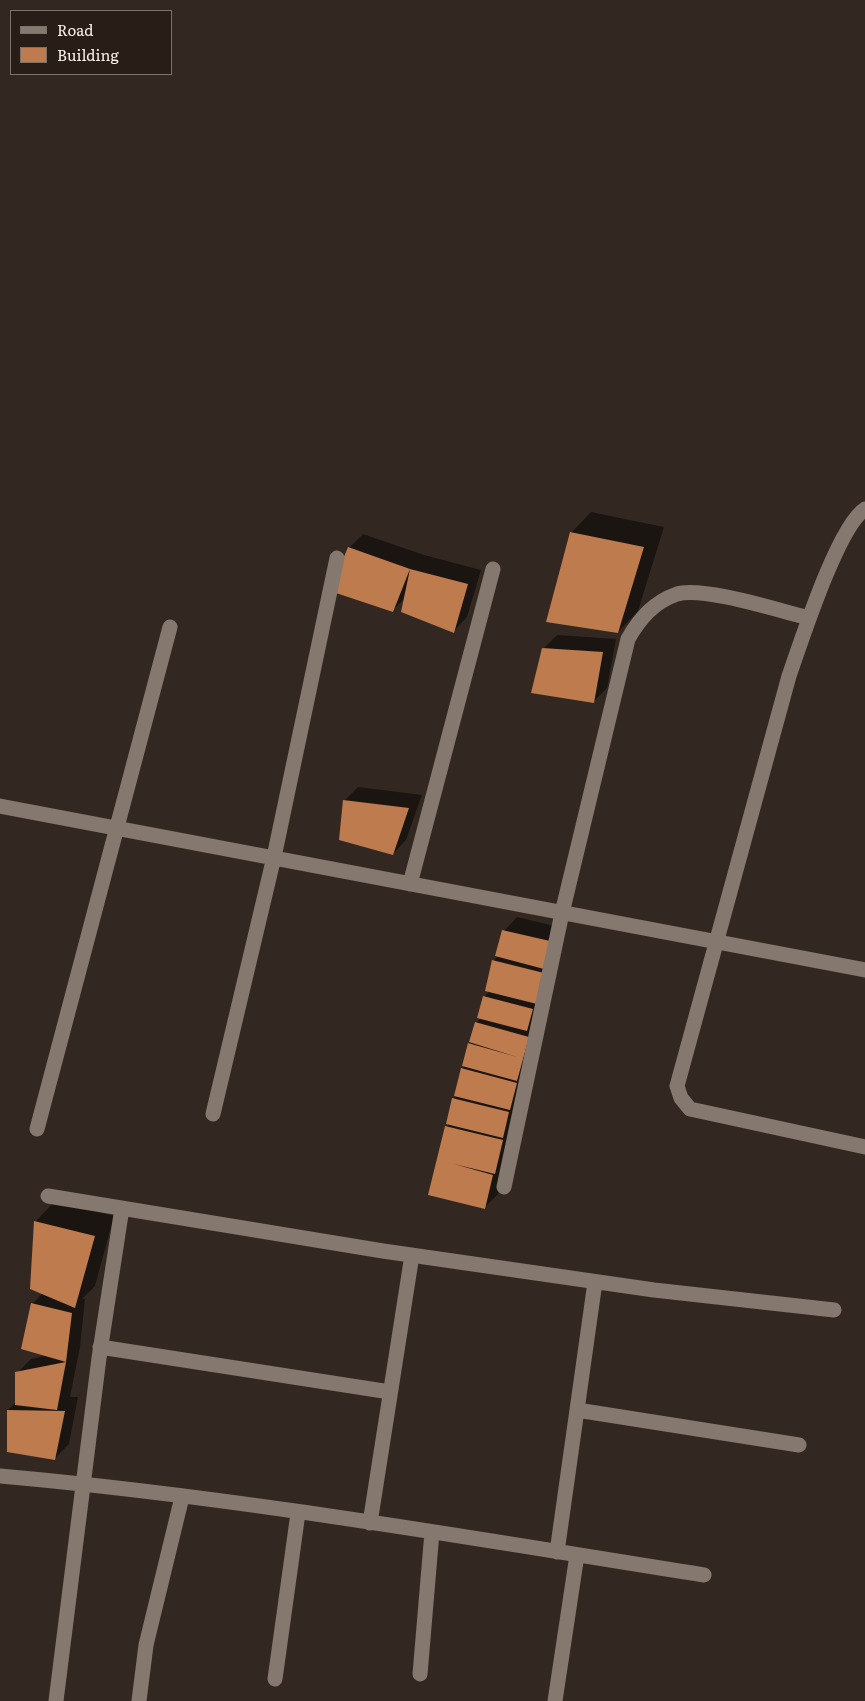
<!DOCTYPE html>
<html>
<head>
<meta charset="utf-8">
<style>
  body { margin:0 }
  #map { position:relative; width:865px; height:1701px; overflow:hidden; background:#332821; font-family:Literata,serif }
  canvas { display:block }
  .legend { position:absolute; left:10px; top:10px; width:162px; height:65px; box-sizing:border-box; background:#291e17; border:1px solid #7c726c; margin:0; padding:6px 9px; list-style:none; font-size:15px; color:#f9f1ec }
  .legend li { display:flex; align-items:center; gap:10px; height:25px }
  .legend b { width:25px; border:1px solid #7c726c }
</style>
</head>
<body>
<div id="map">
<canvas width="865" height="1701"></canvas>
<ul class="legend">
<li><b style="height:6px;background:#85786f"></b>Road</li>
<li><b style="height:14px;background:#be7b4d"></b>Building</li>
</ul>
</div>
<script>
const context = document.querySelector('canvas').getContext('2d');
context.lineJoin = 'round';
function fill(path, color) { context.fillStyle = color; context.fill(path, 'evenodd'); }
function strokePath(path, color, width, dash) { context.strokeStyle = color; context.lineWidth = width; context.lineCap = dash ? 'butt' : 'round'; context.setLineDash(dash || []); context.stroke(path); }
const shadow = new Path2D(`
  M 591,512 L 664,527 L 638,611 L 618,632 L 571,533 Z
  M 363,534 L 424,555 L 481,570 L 467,617 L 454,631 L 405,598 L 393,610 L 349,548 Z
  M 557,635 L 616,639 L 607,688 L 593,702 L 543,649 Z
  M 358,787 L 422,795 L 406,840 L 393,854 L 344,801 Z
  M 517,917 L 563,928 L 498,1194 L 484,1208 L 439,1159 L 469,1044 L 476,1023 L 481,1018 L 484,997 L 490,991 L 493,961 L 498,956 L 504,931 Z
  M 55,1201 L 114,1216 L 95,1286 L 82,1299 L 85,1299 L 80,1347 L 70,1397 L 78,1397 L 69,1444 L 55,1458 L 8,1410 L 16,1402 L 17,1373 L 31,1359 L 48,1355 L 32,1304 L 43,1293 L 35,1222 Z`);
const building = new Path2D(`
  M 570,532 L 644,547 L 618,633 L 546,622 Z
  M 348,547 L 410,569 L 468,584 L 454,633 L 401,612 L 410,569 L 393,612 L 330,591 Z
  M 542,648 L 603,652 L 594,703 L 531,693 Z
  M 343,800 L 409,808 L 393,855 L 339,840 Z
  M 502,930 L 550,941 L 544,969 L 495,956 Z
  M 492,960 L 544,973 L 537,1004 L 485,991 Z
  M 483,996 L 533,1009 L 527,1031 L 477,1018 Z
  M 475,1022 L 529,1037 L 517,1081 L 462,1066 L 468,1043 L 517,1057 L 469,1042 Z
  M 461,1068 L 517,1083 L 510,1110 L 454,1096 Z
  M 452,1098 L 509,1112 L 503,1138 L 446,1124 Z
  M 445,1126 L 503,1140 L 495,1174 L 454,1164 L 493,1175 L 485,1209 L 428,1195 Z
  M 34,1221 L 95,1236 L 75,1308 L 30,1289 Z
  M 31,1303 L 72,1313 L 66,1362 L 57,1410 L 15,1405 L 15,1372 L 66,1362 L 21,1349 Z
  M 7,1410 L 65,1411 L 55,1460 L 7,1452 Z`);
const minor = new Path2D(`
  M 865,509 C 838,526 801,642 789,676 L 677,1086 L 681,1098 L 690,1109 L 865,1147
  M 0,806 L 865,970
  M 410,884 L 493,569
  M 213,1114 L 274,857 L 337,558
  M 37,1129 L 170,627
  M 504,1187 L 562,913 L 628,639 C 640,618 654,602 677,594 C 703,586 780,611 809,618
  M 48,1196 L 383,1251 L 654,1290 L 834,1310
  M 100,1347 L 390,1392
  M 577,1410 L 799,1445
  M 0,1476 C 236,1497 470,1538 704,1575
  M 370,1523 L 412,1255
  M 557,1552 L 595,1282
  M 420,1674 L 432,1532
  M 275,1679 L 298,1513
  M 56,1701 L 99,1358 L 122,1208
  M 139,1701 L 146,1645 L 182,1497
  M 555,1701 L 577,1555`);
fill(shadow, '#0007');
fill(building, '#be7b4d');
strokePath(minor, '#85786f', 15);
</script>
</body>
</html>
